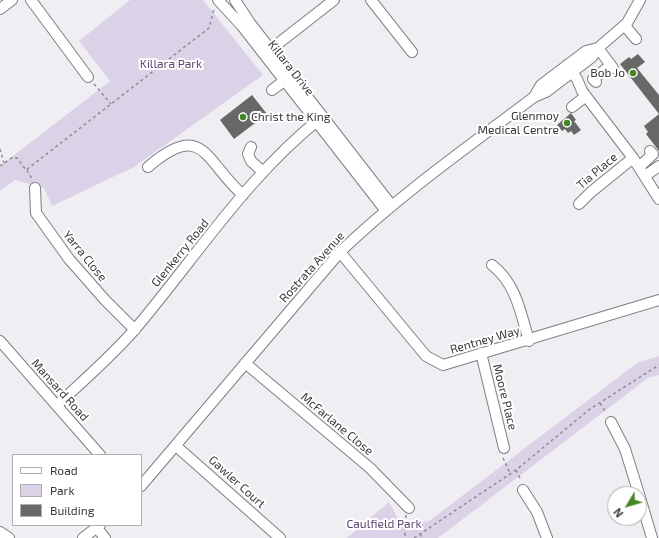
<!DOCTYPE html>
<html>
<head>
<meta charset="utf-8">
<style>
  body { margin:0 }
  #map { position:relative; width:659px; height:538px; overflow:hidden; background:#efeef2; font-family:"Exo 2",sans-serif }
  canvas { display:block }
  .legend { position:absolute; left:12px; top:454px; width:130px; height:72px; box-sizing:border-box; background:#fff; border:1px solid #afafb0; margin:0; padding:5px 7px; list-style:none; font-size:12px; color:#383739 }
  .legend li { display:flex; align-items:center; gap:8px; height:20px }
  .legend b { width:20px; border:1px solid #afafb0 }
  .north { position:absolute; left:607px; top:486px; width:40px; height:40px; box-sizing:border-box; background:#fff; border:1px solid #afafb0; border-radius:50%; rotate:232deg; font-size:11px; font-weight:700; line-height:16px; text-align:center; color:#383739 }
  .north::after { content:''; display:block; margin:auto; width:14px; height:18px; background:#478525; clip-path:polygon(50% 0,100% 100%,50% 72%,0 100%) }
</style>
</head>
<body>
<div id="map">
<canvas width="659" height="538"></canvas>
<ul class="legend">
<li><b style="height:5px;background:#fff"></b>Road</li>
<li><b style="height:11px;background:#dbd2e8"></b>Park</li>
<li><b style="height:11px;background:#666965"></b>Building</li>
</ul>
<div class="north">N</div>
</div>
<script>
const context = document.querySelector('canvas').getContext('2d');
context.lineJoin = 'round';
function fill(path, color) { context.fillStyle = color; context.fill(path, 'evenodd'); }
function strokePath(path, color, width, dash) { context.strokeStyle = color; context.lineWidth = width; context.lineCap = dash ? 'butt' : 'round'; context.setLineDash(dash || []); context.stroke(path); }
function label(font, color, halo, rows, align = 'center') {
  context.font = font + ' "Exo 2",sans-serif'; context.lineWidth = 4; context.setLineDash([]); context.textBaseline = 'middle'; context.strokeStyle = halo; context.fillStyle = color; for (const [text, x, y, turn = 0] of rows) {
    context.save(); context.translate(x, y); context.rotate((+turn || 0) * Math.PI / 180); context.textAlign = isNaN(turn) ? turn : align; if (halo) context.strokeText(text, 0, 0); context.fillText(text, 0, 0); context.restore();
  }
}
const green = new Path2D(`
  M 130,0 L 203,0 L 263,75 L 134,167 L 52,206 L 44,188 L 15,180 L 0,191 L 0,167 L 4,163 L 110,81 L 79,41 Z
  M 659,356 L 659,375 L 648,378 L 438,538 L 347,538 L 389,502 L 399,521 L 409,523 L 429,521 L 637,363 Z`);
const building = new Path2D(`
  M 638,54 L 645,62 L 637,68 L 659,95 L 659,151 L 646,134 L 648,132 L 644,126 L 659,114 L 620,64 L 629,57 L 631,59 Z
  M 252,95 L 267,114 L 234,139 L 220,120 Z
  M 571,113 L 576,120 L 574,121 L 581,130 L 574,135 L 571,131 L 568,133 L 565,129 L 562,131 L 557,125 Z`);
const path = new Path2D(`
  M 94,84 L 111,104
  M 0,149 L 4,163
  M 0,166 L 13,157 L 17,158 L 26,170 L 209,28 L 214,9
  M 27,170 L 32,179
  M 600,403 L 606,413
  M 503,458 L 510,473
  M 516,470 L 521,480
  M 406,515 L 404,531 L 406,538
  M 420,534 L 423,538
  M 414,538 L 516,470 L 590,409 L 659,365`);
const minor = new Path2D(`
  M 31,0 L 88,77
  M 218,0 L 242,26 L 386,211
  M 235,0 L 250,23 L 392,206
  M 371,0 L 412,52
  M 0,9 L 12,0
  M 625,26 L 636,39
  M 598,48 L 613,68
  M 266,53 L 334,0
  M 567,65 L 577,79 L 582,91 L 633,158 L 659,199
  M 596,82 L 593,79 L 611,65
  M 272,90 L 289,77
  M 534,97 L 541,85 L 586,51 L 598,48
  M 572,107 L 586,96
  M 251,147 L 248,154 L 251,161 L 263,172
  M 148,167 C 204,119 205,162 243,195
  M 639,167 L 653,154 L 650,151
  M 645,176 L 659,166
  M 35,188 L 36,213 L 69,259 L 105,300 L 135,330
  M 579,204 L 591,192 L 633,158
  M 340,252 L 426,356 L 443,365 L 659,300
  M 492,265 C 516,283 521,314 529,341
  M 0,341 L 100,455
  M 481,353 L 504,448
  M 245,363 L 370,468 L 409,508
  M 57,405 C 84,380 112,356 136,328 C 196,257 248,175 322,117
  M 611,422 L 625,449 L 639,494
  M 176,446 L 280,538
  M 141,486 L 340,252 C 399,195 468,147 534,97 L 546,92 L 592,57 L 598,48 L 627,23 L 640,0
  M 523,490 L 537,512 L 547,538
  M 639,494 L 652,538
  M 97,528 L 105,538
  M 0,532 L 9,538
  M 83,538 L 100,525`);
const markers = [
  [633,73,4,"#478525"],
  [243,117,4,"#478525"],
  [567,123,4,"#478525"]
];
const parkNames = [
  ["Killara Park",171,64],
  ["Caulfield Park",384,524]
];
const streetNames = [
  ["Killara Drive",291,68,52],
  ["Tia Place",597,171,-40],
  ["Glenkerry Road",180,253,-51],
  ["Yarra Close",85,256,51],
  ["Rostrata Avenue",312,267,-48],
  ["Rentney Way",485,340,-16],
  ["Mansard Road",60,390,48],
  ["Moore Place",505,397,76],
  ["McFarlane Close",337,424,40],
  ["Gawler Court",237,482,42]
];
const poiNames = [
  ["Bob Jo",625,73],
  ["Glenmoy",559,116],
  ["Medical Centre",559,130],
  ["Christ the King",251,117,"left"]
];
fill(green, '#dbd2e8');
fill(building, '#666965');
strokePath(minor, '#807e82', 12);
strokePath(path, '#8e8d90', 1.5, [3, 3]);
strokePath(minor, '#fff', 10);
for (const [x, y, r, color] of markers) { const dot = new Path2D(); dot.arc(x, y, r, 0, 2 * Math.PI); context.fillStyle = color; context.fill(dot); strokePath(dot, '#fff', 1.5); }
label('12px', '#5c4874', '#fff', parkNames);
label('12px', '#383739', '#fff', streetNames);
label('12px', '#383739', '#fff', poiNames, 'right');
</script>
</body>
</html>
